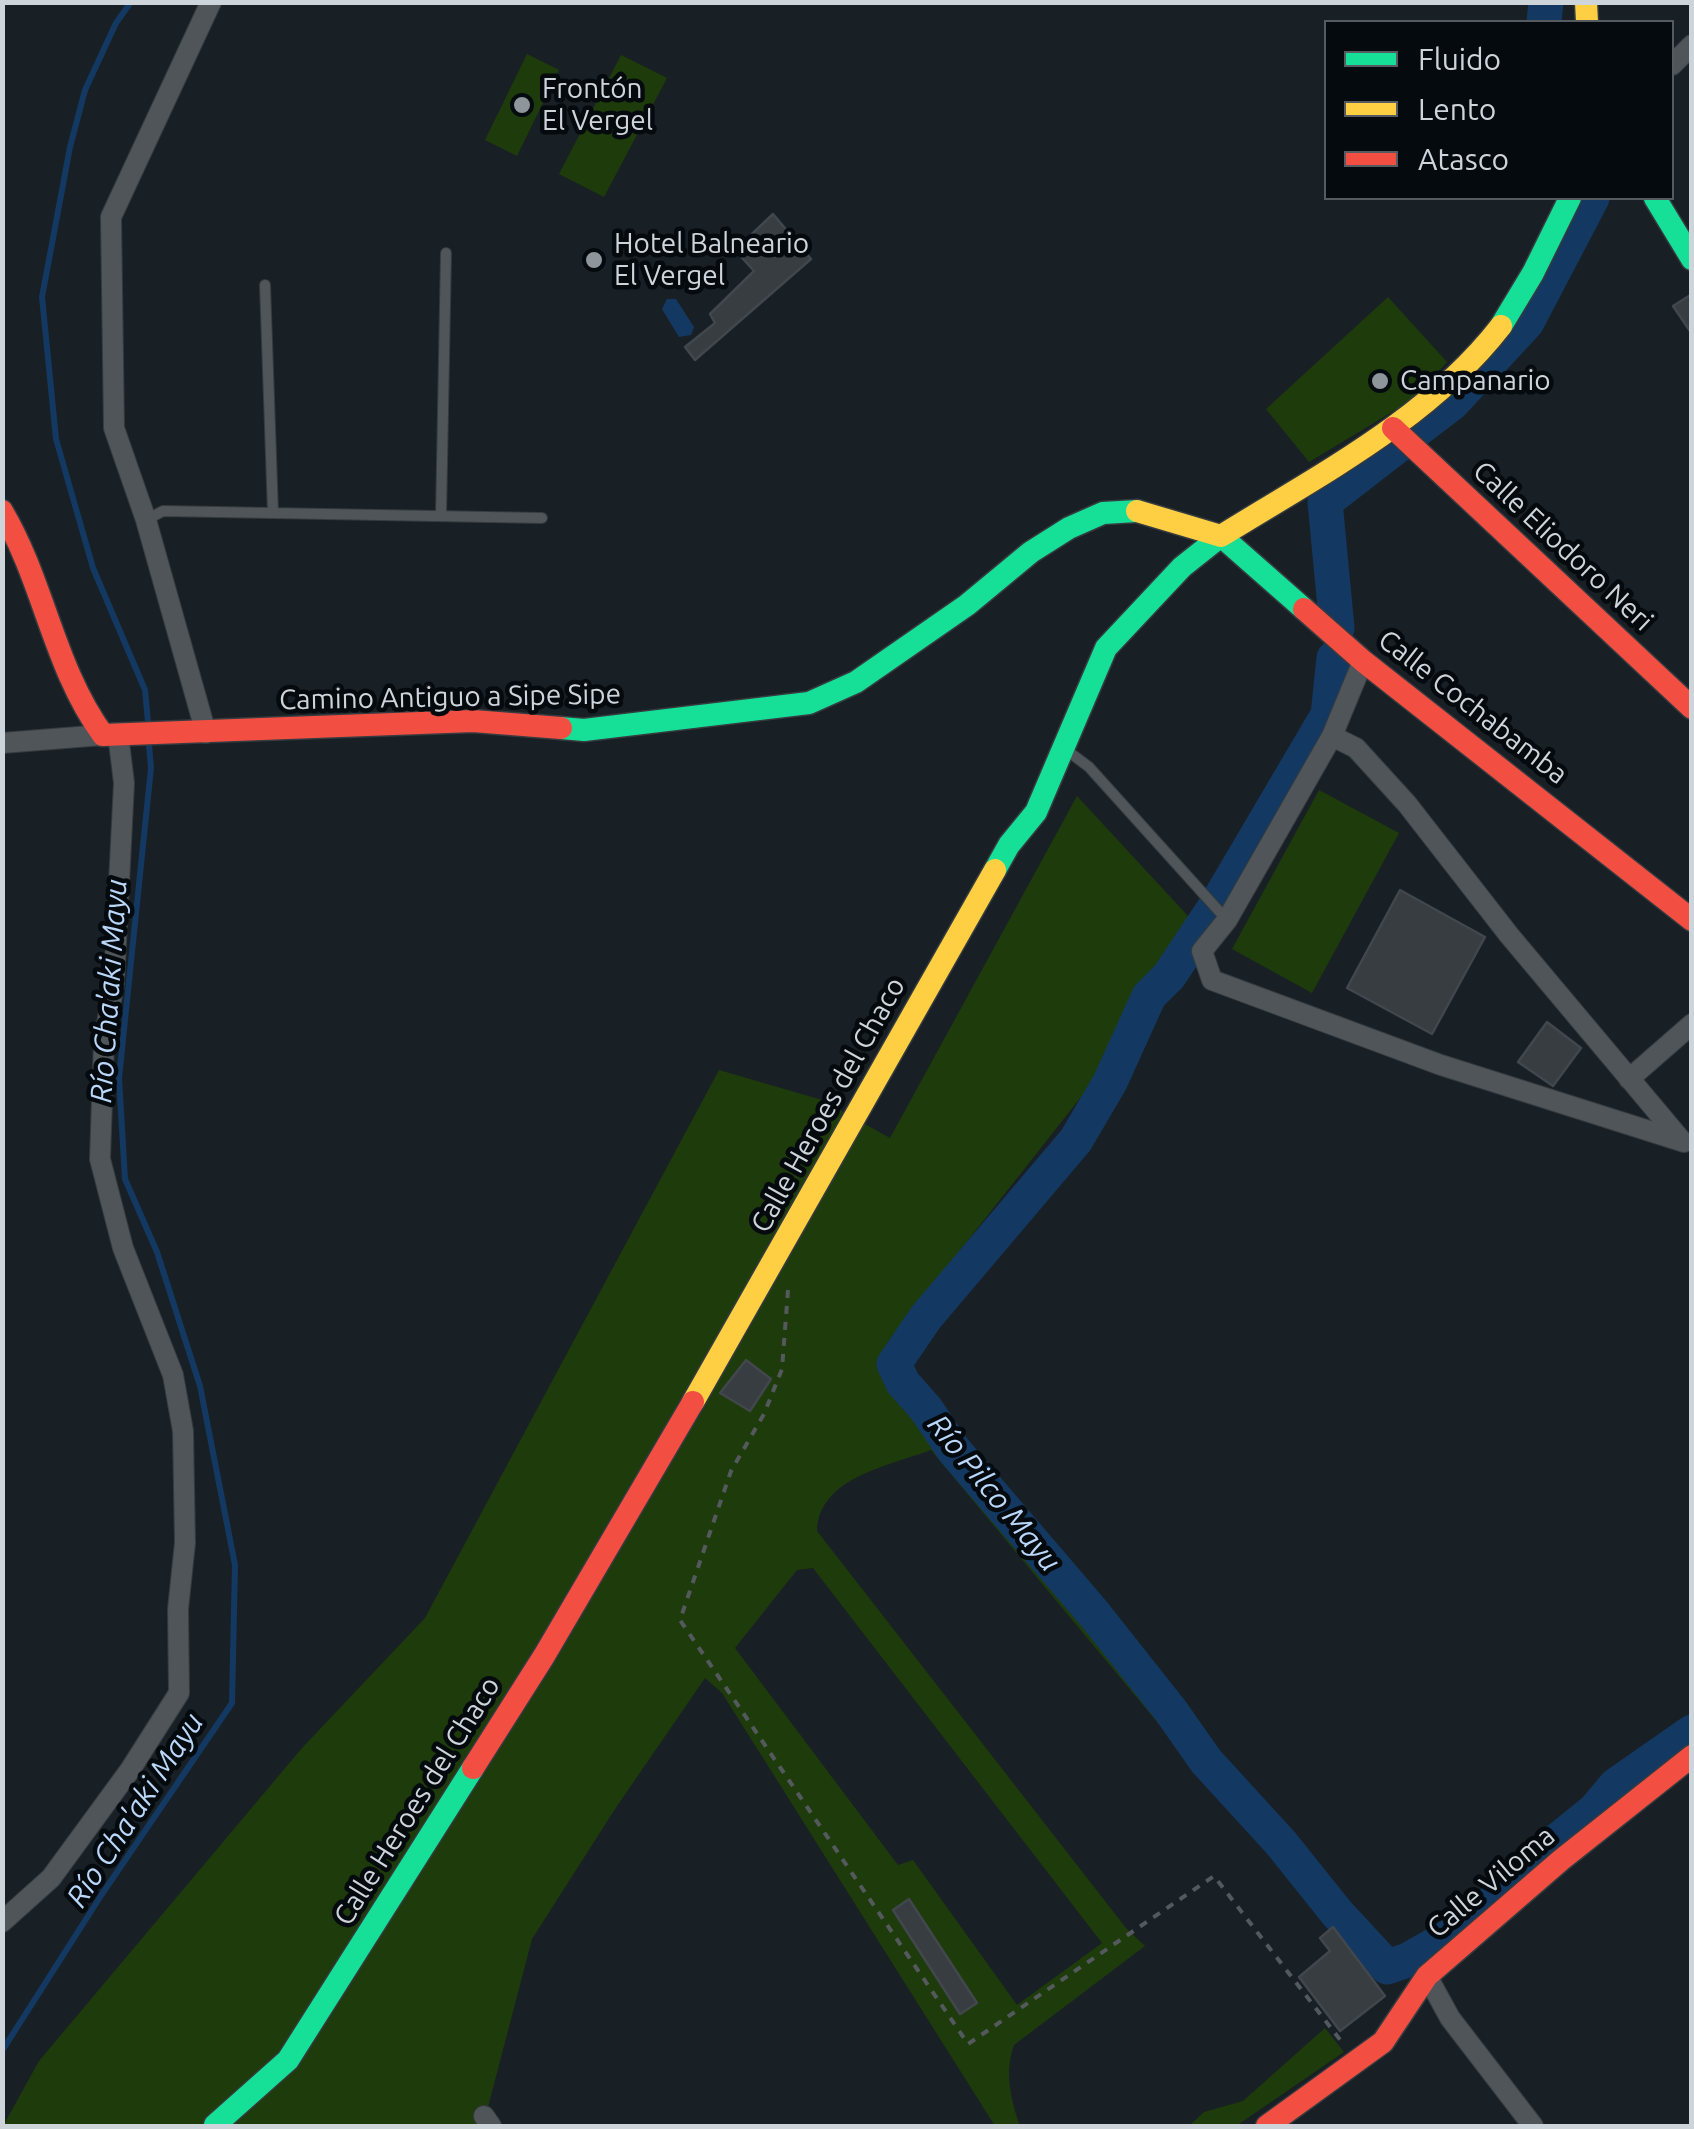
<!DOCTYPE html>
<html>
<head>
<meta charset="utf-8">
<style>
  body { margin:0 }
  #map { position:relative; width:1694px; height:2129px; overflow:hidden; background:#192025; font-family:Ubuntu,sans-serif }
  canvas { display:block }
  .frame { position:absolute; inset:0; border:5px solid #cdd5db; pointer-events:none }
  .legend { position:absolute; left:1324px; top:20px; width:350px; height:180px; box-sizing:border-box; background:#050a0e; border:2px solid #555b60; margin:0; padding:12px 18px; list-style:none; font-size:30px; color:#cdd5db }
  .legend li { display:flex; align-items:center; gap:20px; height:50px }
  .legend b { width:50px; border:2px solid #555b60 }
</style>
</head>
<body>
<div id="map">
<canvas width="1694" height="2129"></canvas>
<div class="frame"></div>
<ul class="legend">
<li><b style="height:12px;background:#16e098"></b>Fluido</li>
<li><b style="height:12px;background:#ffcf43"></b>Lento</li>
<li><b style="height:12px;background:#f24e42"></b>Atasco</li>
</ul>
</div>
<script>
const context = document.querySelector('canvas').getContext('2d');
context.lineJoin = 'round';
function fill(path, color) { context.fillStyle = color; context.fill(path, 'evenodd'); }
function strokePath(path, color, width, dash) { context.strokeStyle = color; context.lineWidth = width; context.lineCap = dash ? 'butt' : 'round'; context.setLineDash(dash || []); context.stroke(path); }
function label(font, color, halo, rows, align = 'center') {
  context.font = font + ' Ubuntu,sans-serif'; context.lineWidth = 9; context.setLineDash([]); context.textBaseline = 'middle'; context.strokeStyle = halo; context.fillStyle = color; for (const [text, x, y, turn = 0] of rows) {
    context.save(); context.translate(x, y); context.rotate((+turn || 0) * Math.PI / 180); context.textAlign = isNaN(turn) ? turn : align; if (halo) context.strokeText(text, 0, 0); context.fillText(text, 0, 0); context.restore();
  }
}
const green = new Path2D(`
  M 527,54 L 559,70 L 517,156 L 485,140 Z
  M 621,55 L 667,78 L 604,197 L 559,174 Z
  M 1388,297 L 1447,362 L 1412,400 L 1309,462 L 1266,409 Z
  M 1319,790 L 1399,833 L 1312,993 L 1232,949 Z
  M 1077,796 L 1200,929 L 1081,1097 L 887,1343 L 887,1360 L 953,1449 L 1028,1533 L 1171,1711 L 1206,1761 L 1281,1843 L 1256,1841 L 931,1450 C 889,1466 819,1477 817,1531 L 1126,1928 L 1145,1946 L 1014,2045 C 1004,2072 1011,2100 1020,2126 L 995,2126 L 722,1693 L 705,1678 L 615,1809 L 532,1939 L 483,2126 L 3,2126 L 39,2061 L 302,1748 L 425,1618 L 719,1070 L 822,1100 L 890,1138 ZM 813,1568 L 1102,1943 L 1017,2005 L 913,1860 L 898,1865 L 735,1648 L 797,1570 Z
  M 1325,2028 L 1344,2052 L 1236,2126 L 1189,2126 L 1204,2112 L 1243,2101 Z`);
const water = new Path2D(`
  M 667,299 L 676,299 L 694,327 L 691,335 L 679,337 L 662,309 Z`);
const stream = new Path2D(`
  M 131,2 L 116,23 L 85,90 L 70,147 L 42,297 L 56,439 L 93,568 L 145,690 L 148,722
  M 2,2051 L 102,1894 L 232,1703 L 235,1565 L 200,1386 L 157,1252 L 125,1179 L 119,1078 L 151,768 L 149,745`);
const river = new Path2D(`
  M 1544,22 L 1546,2
  M 1414,432 L 1452,403 L 1527,322 L 1592,198
  M 1337,628 L 1325,502 L 1396,447
  M 1334,658 L 1328,715 L 1215,907 L 1169,976 L 1149,996 L 1110,1082 L 1076,1140 L 926,1317 L 894,1364 L 903,1383 L 926,1409 L 953,1449 L 1095,1615 L 1171,1711 L 1206,1761 L 1281,1843 L 1337,1913 L 1387,1967 L 1408,1960 L 1468,1926 L 1553,1844 L 1595,1810 L 1616,1785 L 1692,1732`);
const building = new Path2D(`
  M 773,214 L 811,259 L 695,360 L 685,347 L 715,323 L 710,314 L 754,271 L 735,250 Z
  M 1692,294 L 1692,334 L 1673,306 Z
  M 1400,890 L 1485,937 L 1432,1034 L 1347,988 Z
  M 1547,1022 L 1581,1048 L 1553,1086 L 1518,1062 Z
  M 746,1360 L 771,1379 L 750,1411 L 720,1393 Z
  M 909,1899 L 977,2003 L 960,2014 L 893,1910 Z
  M 1333,1927 L 1385,1996 L 1340,2031 L 1299,1977 L 1330,1951 L 1320,1938 Z`);
const path = new Path2D(`
  M 788,1290 L 782,1369 L 764,1414 L 731,1471 L 680,1620 L 968,2044 L 1214,1876 L 1341,2041`);
const lane = new Path2D(`
  M 265,285 L 273,513
  M 441,516 L 446,253
  M 146,520 L 163,511 L 542,518
  M 1065,749 L 1089,767 L 1227,920`);
const street = new Path2D(`
  M 1672,65 L 1692,45
  M 1363,661 L 1332,736 L 1227,920 L 1202,951 L 1212,980 L 1441,1065 L 1684,1142
  M 206,733 L 146,520 L 114,428 L 111,217 L 211,2
  M 1332,736 L 1356,748 L 1407,804 L 1509,935 L 1681,1140
  M 2,743 L 103,735
  M 1629,1079 L 1692,1024
  M 2,1922 L 51,1878 L 130,1770 L 179,1693 L 178,1609 L 185,1543 L 183,1431 L 173,1375 L 123,1248 L 100,1159 L 104,1041 L 114,983 L 124,783 L 118,734
  M 1427,1976 L 1450,2018 L 1533,2126
  M 484,2116 L 491,2126`);
const fast = new Path2D(`
  M 1655,198 L 1692,259
  M 1501,326 L 1533,273 L 1570,198
  M 561,728 L 584,730 L 809,703 L 856,682 L 967,605 L 1031,552 L 1069,528 L 1103,513 L 1137,511
  M 995,870 L 1009,845 L 1036,812 L 1106,648 L 1182,567 L 1221,536 L 1304,609
  M 215,2125 L 288,2060 L 473,1768`);
const slow = new Path2D(`
  M 1586,2 L 1587,22
  M 1137,511 L 1221,536 C 1319,475 1429,419 1501,326
  M 693,1402 L 995,870`);
const jam = new Path2D(`
  M 1393,428 L 1692,708
  M 2,511 C 44,582 54,668 103,735 L 473,721 L 561,728
  M 1304,609 L 1363,661 L 1692,920
  M 473,1768 L 544,1656 L 693,1402
  M 1267,2126 L 1383,2042 L 1427,1976 L 1561,1860 L 1692,1756`);
const markers = [
  [522,105,10,"#8e969b"],
  [594,260,10,"#8e969b"],
  [1380,381,10,"#8e969b"]
];
const poiNames = [
  ["Frontón",542,89],
  ["El Vergel",542,121],
  ["Hotel Balneario",614,244],
  ["El Vergel",614,276],
  ["Campanario",1400,381]
];
const streetNames = [
  ["Calle Eliodoro Neri",1563,546,43],
  ["Camino Antiguo a Sipe Sipe",450,697,-1],
  ["Calle Cochabamba",1473,707,38],
  ["Calle Heroes del Chaco",828,1105,-61],
  ["Calle Heroes del Chaco",417,1801,-58],
  ["Calle Viloma",1491,1882,-40]
];
const waterNames = [
  ["Río Cha'aki Mayu",109,991,-86],
  ["Río Pilco Mayu",994,1493,51],
  ["Río Cha'aki Mayu",135,1810,-57]
];
fill(green, '#1e3b0b');
fill(water, '#133962');
strokePath(stream, '#133962', 6);
strokePath(river, '#133962', 35);
fill(building, '#373d40');
strokePath(building, '#41474c', 2.5);
strokePath(lane, '#353b3f', 12);
strokePath(street, '#353b3f', 22);
strokePath(fast, '#353b3f', 25);
strokePath(slow, '#353b3f', 25);
strokePath(jam, '#353b3f', 25);
strokePath(path, '#54595d', 4, [8, 8]);
strokePath(lane, '#505559', 10);
strokePath(street, '#505559', 20);
strokePath(fast, '#16e098', 22);
strokePath(slow, '#ffcf43', 22);
strokePath(jam, '#f24e42', 22);
for (const [x, y, r, color] of markers) { const dot = new Path2D(); dot.arc(x, y, r, 0, 2 * Math.PI); context.fillStyle = color; context.fill(dot); strokePath(dot, '#050a0e', 4); }
label('28px', '#cdd5db', '#050a0e', poiNames, 'left');
label('28px', '#cdd5db', '#050a0e', streetNames);
label('italic 30px', '#bad7f9', '#050a0e', waterNames);
</script>
</body>
</html>
